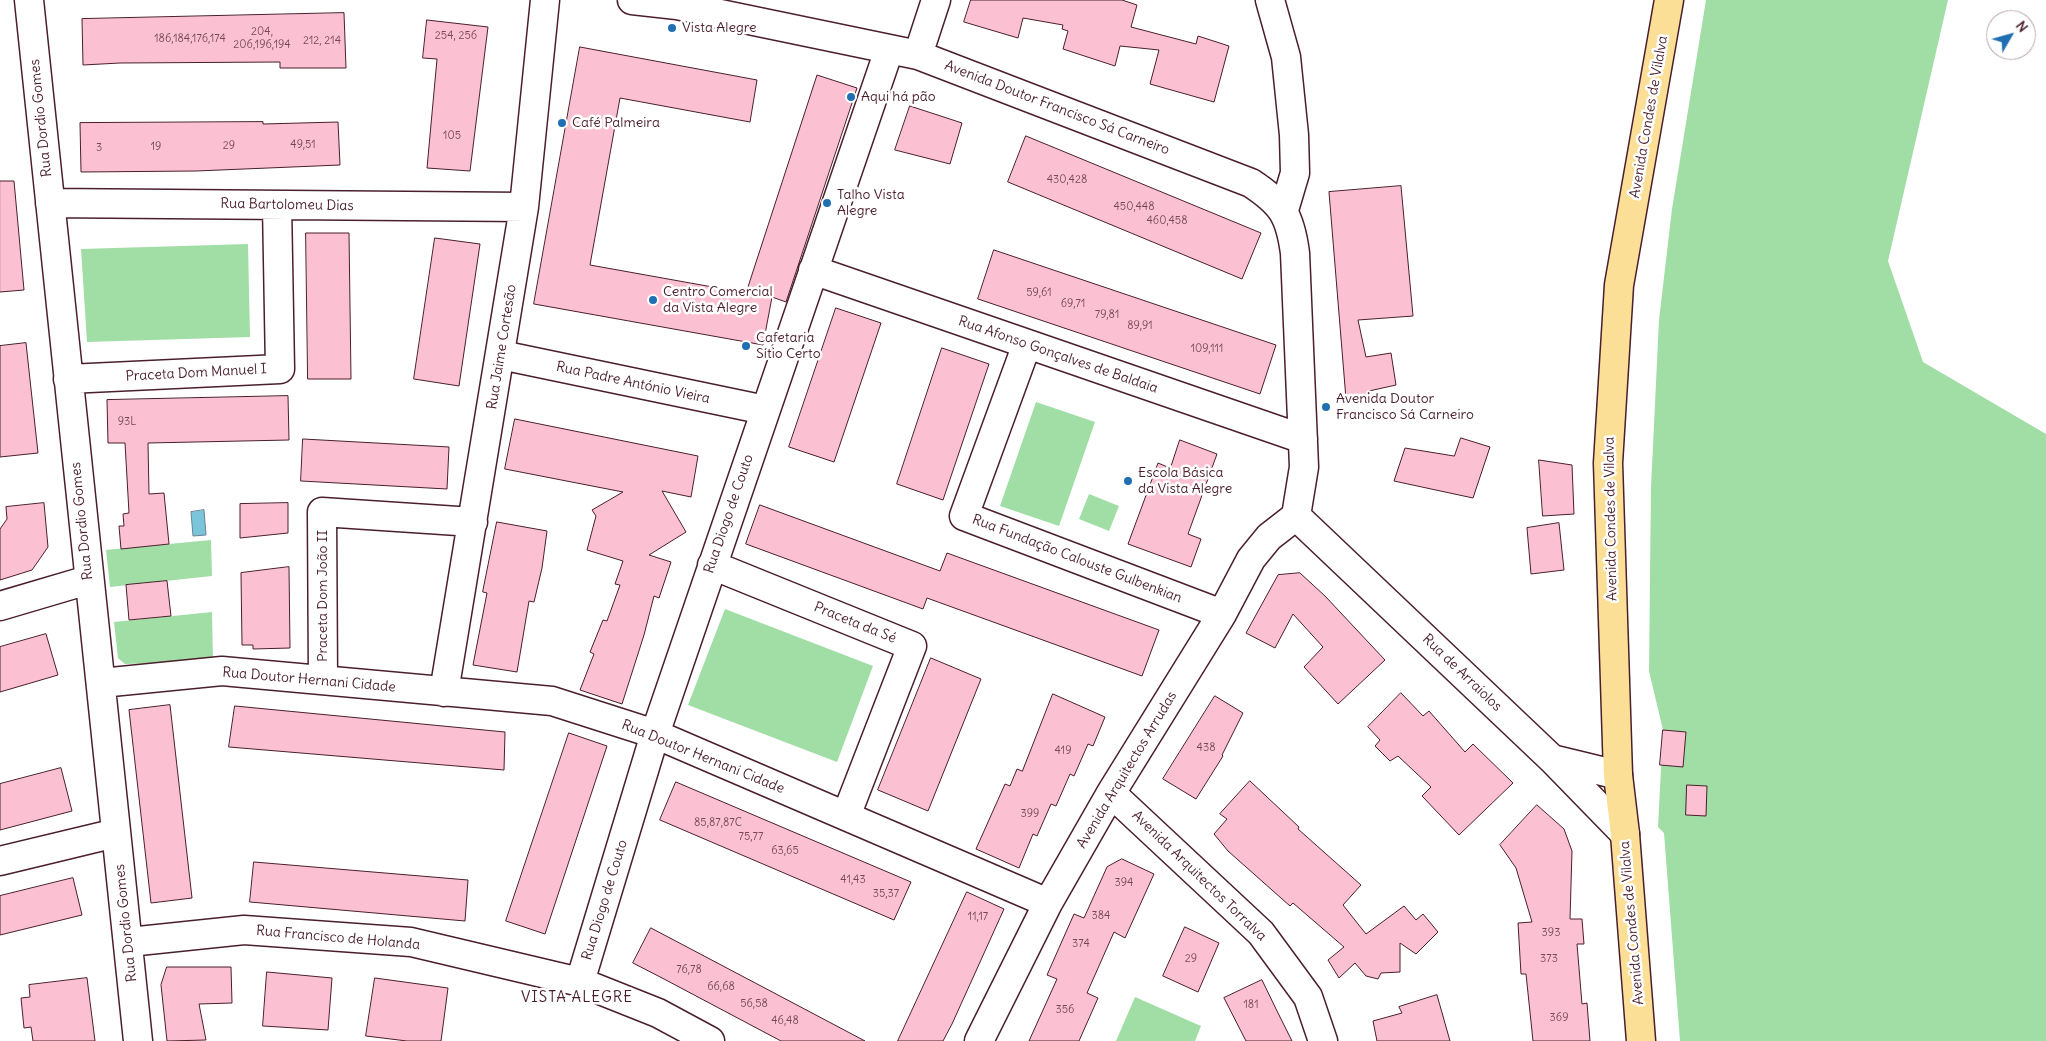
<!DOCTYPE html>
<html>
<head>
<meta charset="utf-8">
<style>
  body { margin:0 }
  #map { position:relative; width:2046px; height:1041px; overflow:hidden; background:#fff; font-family:Delius,sans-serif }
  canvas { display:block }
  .north { position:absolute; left:1986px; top:10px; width:50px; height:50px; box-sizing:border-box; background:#fff; border:1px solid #b7a5aa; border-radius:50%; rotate:52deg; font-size:14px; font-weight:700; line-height:20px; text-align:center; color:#4a1f2b }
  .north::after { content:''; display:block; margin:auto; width:18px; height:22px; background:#1f6fb2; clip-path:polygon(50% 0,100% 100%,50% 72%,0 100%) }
</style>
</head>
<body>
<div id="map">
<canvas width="2046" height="1041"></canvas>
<div class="north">N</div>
</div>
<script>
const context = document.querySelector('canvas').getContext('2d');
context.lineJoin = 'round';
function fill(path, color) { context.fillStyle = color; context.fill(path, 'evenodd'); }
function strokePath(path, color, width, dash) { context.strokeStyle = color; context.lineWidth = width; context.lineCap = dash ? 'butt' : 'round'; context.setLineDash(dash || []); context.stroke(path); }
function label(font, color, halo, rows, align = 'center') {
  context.font = font + ' Delius,sans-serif'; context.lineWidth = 5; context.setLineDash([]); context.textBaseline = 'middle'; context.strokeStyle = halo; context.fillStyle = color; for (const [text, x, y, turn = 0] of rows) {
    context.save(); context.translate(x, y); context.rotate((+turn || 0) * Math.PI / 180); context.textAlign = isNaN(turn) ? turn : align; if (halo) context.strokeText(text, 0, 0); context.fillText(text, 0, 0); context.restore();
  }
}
const green = new Path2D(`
  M 1706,0 L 1948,0 L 1888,261 L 1923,362 L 2046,434 L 2046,1041 L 1680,1041 L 1664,833 L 1658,827 L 1663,730 L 1649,671 L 1651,487 L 1659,320 L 1672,209 Z
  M 248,244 L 250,337 L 87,342 L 81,249 Z
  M 1036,402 L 1095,422 L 1059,526 L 1000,506 Z
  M 1089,494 L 1119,506 L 1109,531 L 1079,519 Z
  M 211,540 L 212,576 L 110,587 L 106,550 Z
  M 725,609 L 873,666 L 837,762 L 688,705 Z
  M 212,612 L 213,661 L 125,664 L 118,658 L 114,622 Z
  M 1135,997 L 1201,1026 L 1195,1041 L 1116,1041 Z`);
const water = new Path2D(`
  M 204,510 L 206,535 L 193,536 L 191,512 Z`);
const building = new Path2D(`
  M 971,0 L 1122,0 L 1137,5 L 1131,27 L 1196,44 L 1198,36 L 1229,46 L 1214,102 L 1150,84 L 1159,50 L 1120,46 L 1115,66 L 1063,49 L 1068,31 L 1062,29 L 1063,25 L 1023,18 L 1018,38 L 964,22 Z
  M 344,13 L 346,68 L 280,68 L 280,62 L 120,63 L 83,65 L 82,19 Z
  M 427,20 L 488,27 L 470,171 L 427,168 L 437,59 L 423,58 Z
  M 580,47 L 757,80 L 750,122 L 620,98 L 590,265 L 746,293 L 817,75 L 857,88 L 786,302 L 772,297 L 763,345 L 534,304 Z
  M 910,106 L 962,123 L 950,164 L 895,150 Z
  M 263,122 L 263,124 L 338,122 L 340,165 L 196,171 L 81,172 L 80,123 Z
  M 1026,136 L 1261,233 L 1242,279 L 1008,182 Z
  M 0,181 L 14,181 L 24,290 L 0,292 Z
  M 1401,186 L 1413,316 L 1358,320 L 1366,357 L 1391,353 L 1396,385 L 1369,391 L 1368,396 L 1346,399 L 1329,192 Z
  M 306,233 L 349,233 L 351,379 L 308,379 Z
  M 435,238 L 480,244 L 459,386 L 414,379 Z
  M 994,250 L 1276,345 L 1260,394 L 978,299 Z
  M 836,308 L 881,323 L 834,462 L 789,447 Z
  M 26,343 L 38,453 L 0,457 L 0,346 Z
  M 942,348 L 989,364 L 943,500 L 897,484 Z
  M 288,396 L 289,440 L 148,443 L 149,494 L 164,493 L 169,544 L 121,549 L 119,526 L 124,526 L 123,514 L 129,513 L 125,443 L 108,443 L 107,400 Z
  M 515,419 L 698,456 L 691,497 L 662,491 L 686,532 L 649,555 L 671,562 L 659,598 L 654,596 L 644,635 L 622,704 L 580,690 L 594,654 L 590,652 L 603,620 L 607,621 L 620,585 L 615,584 L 623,561 L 587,550 L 596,516 L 592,510 L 623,492 L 505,469 Z
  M 1461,438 L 1490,447 L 1473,498 L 1394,481 L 1405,448 L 1454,456 Z
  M 303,439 L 449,447 L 447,489 L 301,481 Z
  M 1180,440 L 1217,454 L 1188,534 L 1201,539 L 1191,567 L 1128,544 L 1158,463 L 1170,468 Z
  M 1539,460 L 1572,465 L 1574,514 L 1543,516 Z
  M 44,503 L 48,547 L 32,570 L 0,580 L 0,529 L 7,519 L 6,507 Z
  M 288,503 L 288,533 L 240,538 L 240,504 Z
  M 760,505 L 940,571 L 947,553 L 1159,630 L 1142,676 L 927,598 L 923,609 L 746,544 Z
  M 497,522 L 547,531 L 542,568 L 534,602 L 529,601 L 517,672 L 473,665 L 487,593 L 483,592 Z
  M 1559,523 L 1564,570 L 1531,574 L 1527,528 Z
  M 289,567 L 290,648 L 253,649 L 253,645 L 242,645 L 241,573 Z
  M 1300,573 L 1325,596 L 1385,660 L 1338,704 L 1304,667 L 1323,647 L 1293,614 L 1275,648 L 1246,633 L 1278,575 Z
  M 167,581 L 171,616 L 129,620 L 126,585 Z
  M 46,634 L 58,675 L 0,692 L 0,647 Z
  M 931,658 L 981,679 L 928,811 L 878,790 Z
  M 1401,693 L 1423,716 L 1429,711 L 1465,752 L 1473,744 L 1513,783 L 1459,835 L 1422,796 L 1431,787 L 1398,756 L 1390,761 L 1375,746 L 1380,740 L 1368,727 Z
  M 1053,694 L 1105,717 L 1093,746 L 1088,744 L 1074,776 L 1070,774 L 1056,806 L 1051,804 L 1037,836 L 1033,834 L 1019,868 L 976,849 L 1005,784 L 1010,786 L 1017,769 L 1022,771 Z
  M 1215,696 L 1243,713 L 1222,755 L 1223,756 L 1196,799 L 1163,779 Z
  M 170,705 L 192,898 L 151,903 L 129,710 Z
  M 235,706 L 505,732 L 504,770 L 229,747 Z
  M 1663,730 L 1686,732 L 1683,767 L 1660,765 Z
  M 569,733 L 607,746 L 545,934 L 506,921 Z
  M 61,768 L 72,811 L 0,830 L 0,784 Z
  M 1250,781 L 1299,827 L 1298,829 L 1361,885 L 1343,905 L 1366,934 L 1404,906 L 1416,920 L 1423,914 L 1438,932 L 1416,954 L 1400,943 L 1400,972 L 1381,973 L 1378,979 L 1366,976 L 1355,963 L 1339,978 L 1328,960 L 1344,947 L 1293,903 L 1290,906 L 1228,851 L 1214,834 L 1227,819 L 1220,814 Z
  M 676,782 L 911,882 L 894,920 L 660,820 Z
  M 1687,785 L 1707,786 L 1706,816 L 1686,815 Z
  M 1537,805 L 1564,829 L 1572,851 L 1570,919 L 1582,919 L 1584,944 L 1577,944 L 1582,1004 L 1587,1003 L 1590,1041 L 1533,1041 L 1526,974 L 1521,974 L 1518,923 L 1532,922 L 1516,868 L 1500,845 Z
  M 1122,859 L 1154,874 L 1125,938 L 1114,932 L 1087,993 L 1098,998 L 1079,1041 L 1029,1041 L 1057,979 L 1047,975 L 1074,914 L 1084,918 L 1107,867 Z
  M 254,862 L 468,880 L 465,921 L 250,902 Z
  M 73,878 L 82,915 L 0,935 L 0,896 Z
  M 967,892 L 1004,909 L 952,1024 L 943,1041 L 898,1041 Z
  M 1185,927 L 1219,943 L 1198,992 L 1163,976 Z
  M 651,928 L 778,995 L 865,1041 L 781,1041 L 664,979 L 633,963 Z
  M 167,967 L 231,967 L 232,1003 L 199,1004 L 206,1040 L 167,1041 L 161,985 Z
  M 267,972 L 332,978 L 328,1030 L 263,1026 Z
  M 87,978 L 95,1041 L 33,1041 L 31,1027 L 24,1028 L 21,998 L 30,997 L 29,985 Z
  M 375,978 L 448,988 L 441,1041 L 407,1041 L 366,1036 Z
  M 1262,980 L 1278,1013 L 1292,1041 L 1246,1041 L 1224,998 Z
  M 1437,995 L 1450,1041 L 1377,1041 L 1373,1021 L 1402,1013 L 1399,1007 Z`);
const minor = new Path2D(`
  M 29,0 L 138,1041
  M 632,0 L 677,5 L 918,55 L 1251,183 C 1283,204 1290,216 1295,253 L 1304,467 L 1296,516
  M 1270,0 L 1286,57 L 1294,135 L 1295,173 L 1284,210
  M 918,55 L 936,0
  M 50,203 L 524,207
  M 813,270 L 1303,439
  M 1027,344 L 964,516 L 1222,614
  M 501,355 L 765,410
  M 68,379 L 280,369 L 277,205
  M 1296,516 L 1552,759 L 1625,834
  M 712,565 L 912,646 L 846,816
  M 0,606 L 88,580
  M 323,680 L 322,512 L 473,522
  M 101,683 L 222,671 L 552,701 L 655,734 L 1048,903
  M 444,692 L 524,207 L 545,0
  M 1552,759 L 1618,775
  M 1111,793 L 1261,933 L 1308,997 L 1323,1041
  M 0,861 L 116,833
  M 129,942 L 244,930 L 411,942 L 580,982 L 658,1013 L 710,1041
  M 580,982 L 655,734 L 889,50
  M 979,1041 L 1048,903 L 1111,793 L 1222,614 L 1251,559 L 1269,537 L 1296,516`);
const major = new Path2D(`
  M 1641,1041 L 1625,834 L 1618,775 L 1608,463 L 1619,285 L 1669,0`);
const markers = [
  [672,28,5,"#1f6fb2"],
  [851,97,5,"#1f6fb2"],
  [562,123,5,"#1f6fb2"],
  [827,203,5,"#1f6fb2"],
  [653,300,5,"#1f6fb2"],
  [746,346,5,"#1f6fb2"],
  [1326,407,5,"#1f6fb2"],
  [1128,481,5,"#1f6fb2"]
];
const numberNames = [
  ["204,",262,32],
  ["206,196,194",262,45],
  ["254, 256",456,36],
  ["186,184,176,174",190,39],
  ["212, 214",322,41],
  ["105",452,136],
  ["49,51",303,145],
  ["29",229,146],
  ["19",156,147],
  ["3",99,148],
  ["430,428",1067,180],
  ["450,448",1134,207],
  ["460,458",1167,221],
  ["59,61",1039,293],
  ["69,71",1073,304],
  ["79,81",1107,315],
  ["89,91",1140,326],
  ["109,111",1207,349],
  ["93L",127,422],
  ["438",1206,748],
  ["419",1063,751],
  ["399",1030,814],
  ["85,87,87C",718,823],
  ["75,77",751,837],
  ["63,65",785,851],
  ["41,43",853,880],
  ["394",1124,883],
  ["35,37",886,894],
  ["384",1101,916],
  ["11,17",978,917],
  ["393",1551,933],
  ["374",1081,944],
  ["29",1191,959],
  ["373",1549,959],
  ["76,78",689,970],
  ["66,68",721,987],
  ["56,58",754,1004],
  ["181",1251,1005],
  ["356",1065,1010],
  ["369",1559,1018],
  ["46,48",785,1021]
];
const poiNames = [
  ["Vista Alegre",682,28],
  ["Aqui há pão",861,97],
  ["Café Palmeira",572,123],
  ["Talho Vista",837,195],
  ["Alegre",837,211],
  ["Centro Comercial",663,292],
  ["da Vista Alegre",663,308],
  ["Cafetaria",756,338],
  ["Sítio Certo",756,354],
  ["Avenida Doutor",1336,399],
  ["Francisco Sá Carneiro",1336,415],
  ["Escola Básica",1138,473],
  ["da Vista Alegre",1138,489]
];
const streetNames = [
  ["Avenida Doutor Francisco Sá Carneiro",1057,108,21],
  ["Avenida Condes de Vilalva",1649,117,-80],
  ["Rua Dordio Gomes",41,118,-96],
  ["Rua Bartolomeu Dias",287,205,1],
  ["Rua Jaime Cortesão",502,347,-81],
  ["Rua Afonso Gonçalves de Baldaia",1058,355,19],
  ["Praceta Dom Manuel I",196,373,-3],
  ["Rua Padre António Vieira",633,383,12],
  ["Rua Diogo de Couto",729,514,-71],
  ["Avenida Condes de Vilalva",1611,519,-91],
  ["Rua Dordio Gomes",82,521,-96],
  ["Rua Fundação Calouste Gulbenkian",1077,559,21],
  ["Praceta Dom João II",323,596,-90],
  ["Praceta da Sé",855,623,22],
  ["Rua de Arraiolos",1462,673,44],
  ["Rua Doutor Hernani Cidade",309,680,5],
  ["Rua Doutor Hernani Cidade",703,757,22],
  ["Avenida Arquitectos Arrudas",1127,770,-59],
  ["Avenida Arquitectos Torralva",1199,876,44],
  ["Rua Diogo de Couto",605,900,-73],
  ["Rua Dordio Gomes",126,923,-96],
  ["Avenida Condes de Vilalva",1632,923,-95],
  ["Rua Francisco de Holanda",338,938,5]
];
const neighbourhoodNames = [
  ["VISTA ALEGRE",577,998]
];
fill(green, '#a0dea6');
fill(water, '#7bc5db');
strokePath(water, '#678395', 1);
fill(building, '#fbc1d2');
strokePath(building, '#4a1f2b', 1);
strokePath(minor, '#4a1f2b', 31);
strokePath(major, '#4a1f2b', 31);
strokePath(minor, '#fff', 28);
strokePath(major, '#fbdf96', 28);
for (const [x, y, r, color] of markers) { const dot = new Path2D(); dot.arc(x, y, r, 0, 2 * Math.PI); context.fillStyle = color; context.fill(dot); strokePath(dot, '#fff', 2); }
label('11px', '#764855', null, numberNames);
label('14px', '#4a1f2b', '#fff', poiNames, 'left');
label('14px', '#4a1f2b', '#fff', streetNames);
context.letterSpacing = '1px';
label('15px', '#4a1f2b', '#fff', neighbourhoodNames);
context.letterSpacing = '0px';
</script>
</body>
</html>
